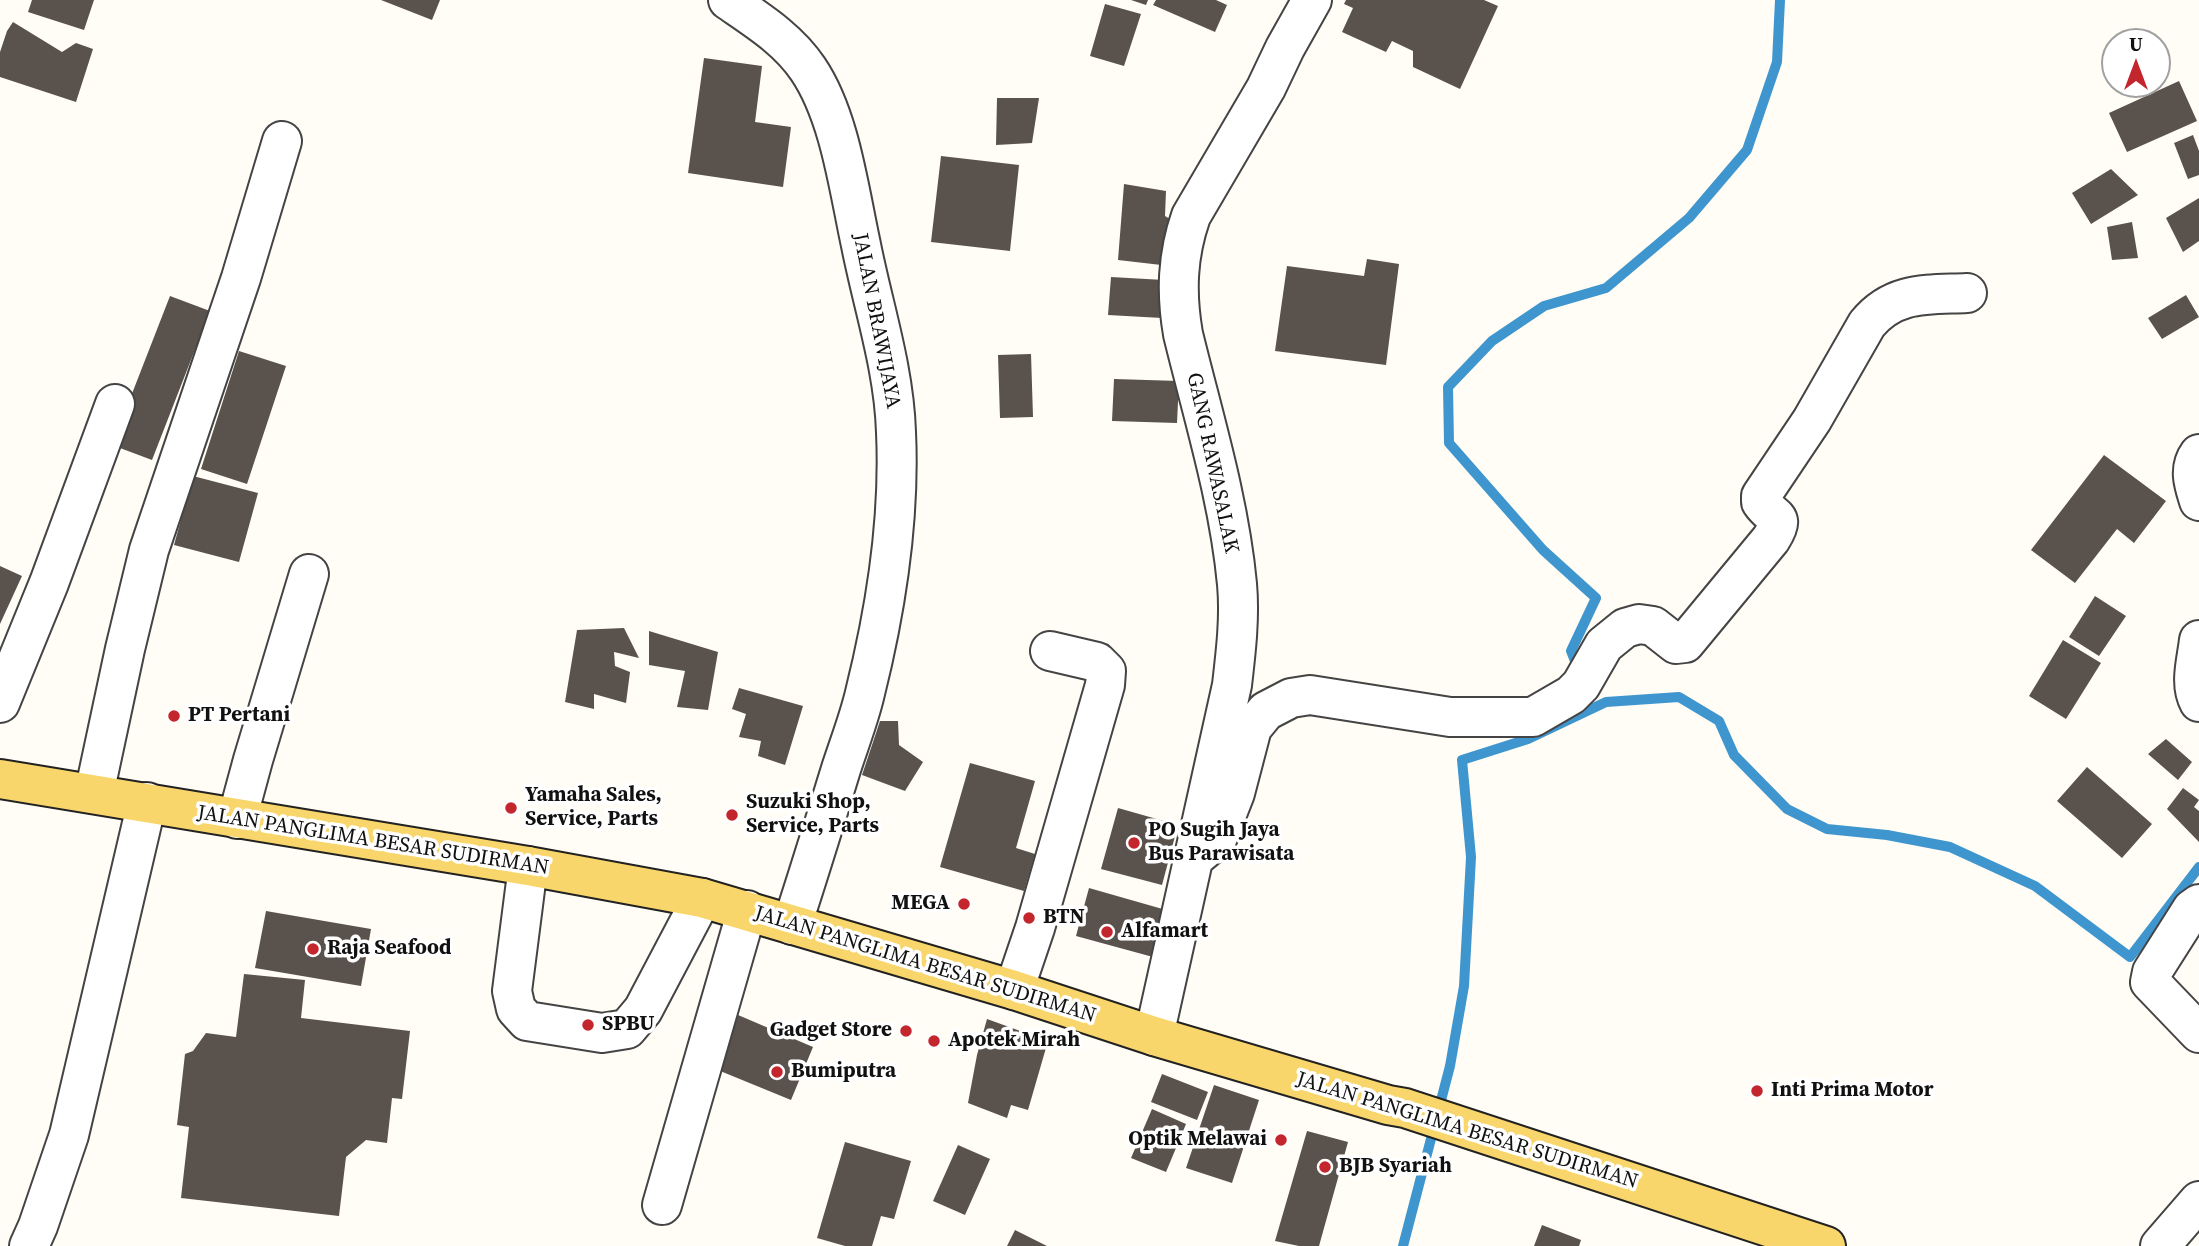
<!DOCTYPE html>
<html>
<head>
<meta charset="utf-8">
<style>
  body { margin:0 }
  #map { position:relative; width:2199px; height:1246px; overflow:hidden; background:#fffdf5; font-family:"Source Serif 4",serif }
  canvas { display:block }
  .north { position:absolute; left:2101px; top:28px; width:70px; height:70px; box-sizing:border-box; background:#fff; border:2px solid #a0a0a0; border-radius:50%; rotate:0deg; font-size:19px; font-weight:700; line-height:28px; text-align:center; color:#111 }
  .north::after { content:''; display:block; margin:auto; width:24px; height:32px; background:#c4262e; clip-path:polygon(50% 0,100% 100%,50% 72%,0 100%) }
</style>
</head>
<body>
<div id="map">
<canvas width="2199" height="1246"></canvas>
<div class="north">U</div>
</div>
<script>
const context = document.querySelector('canvas').getContext('2d');
context.lineJoin = 'round';
function strokePath(path, color, width, dash) { context.strokeStyle = color; context.lineWidth = width; context.lineCap = dash ? 'butt' : 'round'; context.setLineDash(dash || []); context.stroke(path); }
function fill(path, color) { context.fillStyle = color; context.fill(path, 'evenodd'); }
function label(font, color, halo, rows, align = 'center') {
  context.font = font + ' "Source Serif 4",serif'; context.lineWidth = 7; context.setLineDash([]); context.textBaseline = 'middle'; context.strokeStyle = halo; context.fillStyle = color; for (const [text, x, y, turn = 0] of rows) {
    context.save(); context.translate(x, y); context.rotate((+turn || 0) * Math.PI / 180); context.textAlign = isNaN(turn) ? turn : align; if (halo) context.strokeText(text, 0, 0); context.fillText(text, 0, 0); context.restore();
  }
}
const stream = new Path2D(`
  M 1579,671 L 1571,651 L 1596,598 L 1543,550 L 1449,443 L 1448,387 L 1492,341 L 1544,306 L 1606,288 L 1689,218 L 1747,150 L 1777,62 L 1780,0
  M 1403,1246 L 1450,1066 L 1464,986 L 1471,857 L 1462,760 L 1528,739 L 1606,702 L 1679,697 L 1719,721 L 1734,755 L 1787,809 L 1827,829 L 1887,835 L 1950,847 L 2035,886 L 2130,957 L 2199,867`);
const building = new Path2D(`
  M 32,0 L 94,0 L 84,30 L 28,12 Z
  M 381,0 L 440,0 L 432,20 Z
  M 1131,0 L 1148,0 L 1146,5 Z
  M 1156,0 L 1216,0 L 1227,5 L 1215,32 L 1153,5 Z
  M 1346,0 L 1484,0 L 1498,6 L 1460,89 L 1413,67 L 1413,51 L 1392,41 L 1386,52 L 1342,32 L 1353,8 L 1344,4 Z
  M 1105,4 L 1141,14 L 1124,66 L 1090,56 Z
  M 13,22 L 62,52 L 76,43 L 93,49 L 76,102 L 0,77 L 0,52 L 7,31 Z
  M 704,58 L 762,66 L 755,122 L 791,127 L 783,187 L 688,173 Z
  M 2179,81 L 2197,121 L 2127,152 L 2109,113 Z
  M 997,98 L 1039,98 L 1032,143 L 996,145 Z
  M 2193,135 L 2199,151 L 2199,175 L 2188,179 L 2174,143 Z
  M 941,156 L 1019,165 L 1010,251 L 931,242 Z
  M 2111,169 L 2138,195 L 2091,224 L 2072,193 Z
  M 1124,184 L 1166,191 L 1165,216 L 1175,222 L 1170,266 L 1118,260 Z
  M 2199,198 L 2199,241 L 2183,252 L 2166,218 Z
  M 2132,222 L 2138,258 L 2112,260 L 2107,227 Z
  M 1367,259 L 1399,264 L 1386,365 L 1275,351 L 1287,266 L 1364,276 Z
  M 1111,277 L 1164,280 L 1162,318 L 1108,315 Z
  M 2186,295 L 2199,317 L 2162,339 L 2148,318 Z
  M 170,296 L 210,311 L 152,460 L 112,445 Z
  M 239,351 L 286,366 L 247,484 L 201,469 Z
  M 1031,354 L 1033,417 L 1000,418 L 998,355 Z
  M 1114,379 L 1179,381 L 1177,423 L 1112,421 Z
  M 2104,455 L 2166,501 L 2134,543 L 2117,529 L 2075,583 L 2031,550 Z
  M 193,476 L 258,493 L 239,562 L 174,545 Z
  M 0,566 L 22,576 L 0,624 Z
  M 2095,596 L 2126,616 L 2099,656 L 2069,637 Z
  M 624,628 L 639,658 L 614,652 L 615,666 L 630,672 L 626,703 L 594,694 L 594,709 L 565,702 L 577,630 Z
  M 649,631 L 718,652 L 708,710 L 677,707 L 685,671 L 649,665 Z
  M 2063,640 L 2101,663 L 2066,719 L 2029,696 Z
  M 739,688 L 803,706 L 785,765 L 758,756 L 761,741 L 739,737 L 746,714 L 732,709 Z
  M 880,721 L 898,721 L 899,745 L 923,762 L 905,791 L 862,775 Z
  M 2166,739 L 2192,762 L 2178,780 L 2148,754 Z
  M 970,763 L 1035,781 L 1016,848 L 1035,854 L 1024,891 L 940,867 Z
  M 2087,767 L 2152,824 L 2122,858 L 2057,801 Z
  M 2183,788 L 2199,800 L 2194,807 L 2199,811 L 2199,842 L 2167,809 Z
  M 1118,808 L 1178,825 L 1162,885 L 1101,869 Z
  M 1089,888 L 1166,910 L 1153,957 L 1076,936 Z
  M 266,911 L 371,929 L 361,986 L 255,968 Z
  M 244,974 L 305,980 L 301,1018 L 410,1031 L 402,1099 L 392,1098 L 387,1143 L 366,1140 L 346,1157 L 339,1216 L 181,1198 L 189,1127 L 177,1125 L 185,1054 L 193,1051 L 206,1033 L 236,1037 Z
  M 731,1012 L 813,1047 L 791,1100 L 708,1066 Z
  M 987,1019 L 1048,1041 L 1028,1110 L 1011,1105 L 1007,1118 L 968,1103 L 977,1055 Z
  M 1162,1074 L 1208,1092 L 1197,1120 L 1151,1102 Z
  M 1214,1085 L 1259,1100 L 1232,1183 L 1186,1168 Z
  M 1152,1109 L 1186,1124 L 1166,1172 L 1131,1158 Z
  M 1307,1131 L 1348,1142 L 1319,1246 L 1299,1246 L 1275,1241 Z
  M 845,1142 L 911,1161 L 894,1219 L 881,1216 L 872,1246 L 845,1246 L 817,1238 Z
  M 958,1145 L 990,1159 L 965,1215 L 933,1201 Z
  M 1542,1225 L 1581,1240 L 1579,1246 L 1534,1246 Z
  M 1015,1230 L 1047,1246 L 1007,1246 Z`);
const minor = new Path2D(`
  M 728,0 C 757,20 788,39 808,69 C 840,116 849,190 861,245 C 873,306 894,368 896,432 C 900,518 886,609 865,693 C 859,719 849,744 841,769 C 825,821 809,873 792,925
  M 2199,454 C 2188,469 2194,485 2199,501
  M 2199,640 C 2197,659 2189,684 2199,702
  M 0,703 L 49,583 L 115,404
  M 94,794 L 125,649 L 149,550 L 241,278 L 282,141
  M 237,819 L 253,760 L 309,574
  M 1193,859 L 1217,839 L 1235,793 L 1252,728 L 1266,711 L 1291,698 L 1310,695 L 1450,717 L 1533,717 L 1571,695 L 1581,685 L 1604,645 L 1625,628 L 1639,624 L 1653,626 L 1676,644 L 1685,643 L 1771,539 C 1787,514 1773,520 1761,502 L 1761,496 L 1812,420 L 1867,324 C 1894,291 1927,295 1967,293
  M 528,866 L 512,991 L 516,1009 L 527,1021 L 602,1033 L 627,1029 L 643,1010 L 702,898
  M 2199,904 L 2192,909 L 2152,972 L 2150,982 L 2199,1033
  M 1014,990 L 1035,928 L 1105,685 L 1106,671 L 1097,662 L 1050,651
  M 1154,1036 L 1232,685 C 1236,651 1240,617 1237,584 C 1229,499 1203,416 1183,334 C 1176,293 1177,256 1191,216 L 1266,88 L 1285,48 L 1312,0
  M 662,1205 L 747,910
  M 29,1246 L 38,1226 L 69,1135 L 147,802
  M 2160,1246 L 2199,1201`);
const major = new Path2D(`
  M 0,779 L 528,866 L 702,898 L 1014,990 L 1154,1036 L 1388,1105 L 1405,1108 L 1826,1246`);
const markers = [
  [174,716,7,"#c4262e"],
  [511,808,7,"#c4262e"],
  [732,815,7,"#c4262e"],
  [1134,843,7,"#c4262e"],
  [964,904,7,"#c4262e"],
  [1029,918,7,"#c4262e"],
  [1107,932,7,"#c4262e"],
  [313,949,7,"#c4262e"],
  [588,1025,7,"#c4262e"],
  [906,1031,7,"#c4262e"],
  [934,1041,7,"#c4262e"],
  [777,1072,7,"#c4262e"],
  [1757,1091,7,"#c4262e"],
  [1281,1140,7,"#c4262e"],
  [1325,1167,7,"#c4262e"]
];
const streetNames = [
  ["JALAN BRAWIJAYA",876,321,79],
  ["GANG RAWASALAK",1212,463,78],
  ["JALAN PANGLIMA BESAR SUDIRMAN",373,841,9],
  ["JALAN PANGLIMA BESAR SUDIRMAN",925,965,17],
  ["JALAN PANGLIMA BESAR SUDIRMAN",1467,1131,17]
];
const poiNames = [
  ["PT Pertani",188,716],
  ["Yamaha Sales,",525,796],
  ["Service, Parts",525,820],
  ["Suzuki Shop,",746,803],
  ["Service, Parts",746,827],
  ["PO Sugih Jaya",1148,831],
  ["Bus Parawisata",1148,855],
  ["MEGA",950,904,"right"],
  ["BTN",1043,918],
  ["Alfamart",1121,932],
  ["Raja Seafood",327,949],
  ["SPBU",602,1025],
  ["Gadget Store",892,1031,"right"],
  ["Apotek Mirah",948,1041],
  ["Bumiputra",791,1072],
  ["Inti Prima Motor",1771,1091],
  ["Optik Melawai",1267,1140,"right"],
  ["BJB Syariah",1339,1167]
];
strokePath(stream, '#3f96cf', 10);
fill(building, '#5a524d');
strokePath(minor, '#444', 42);
strokePath(major, '#222', 42);
strokePath(minor, '#fff', 38);
strokePath(major, '#f9d66b', 38);
for (const [x, y, r, color] of markers) { const dot = new Path2D(); dot.arc(x, y, r, 0, 2 * Math.PI); context.fillStyle = color; context.fill(dot); strokePath(dot, '#fff', 2.5); }
label('21px', '#111', '#fff', streetNames);
label('bold 21px', '#111', '#fff', poiNames, 'left');
</script>
</body>
</html>
